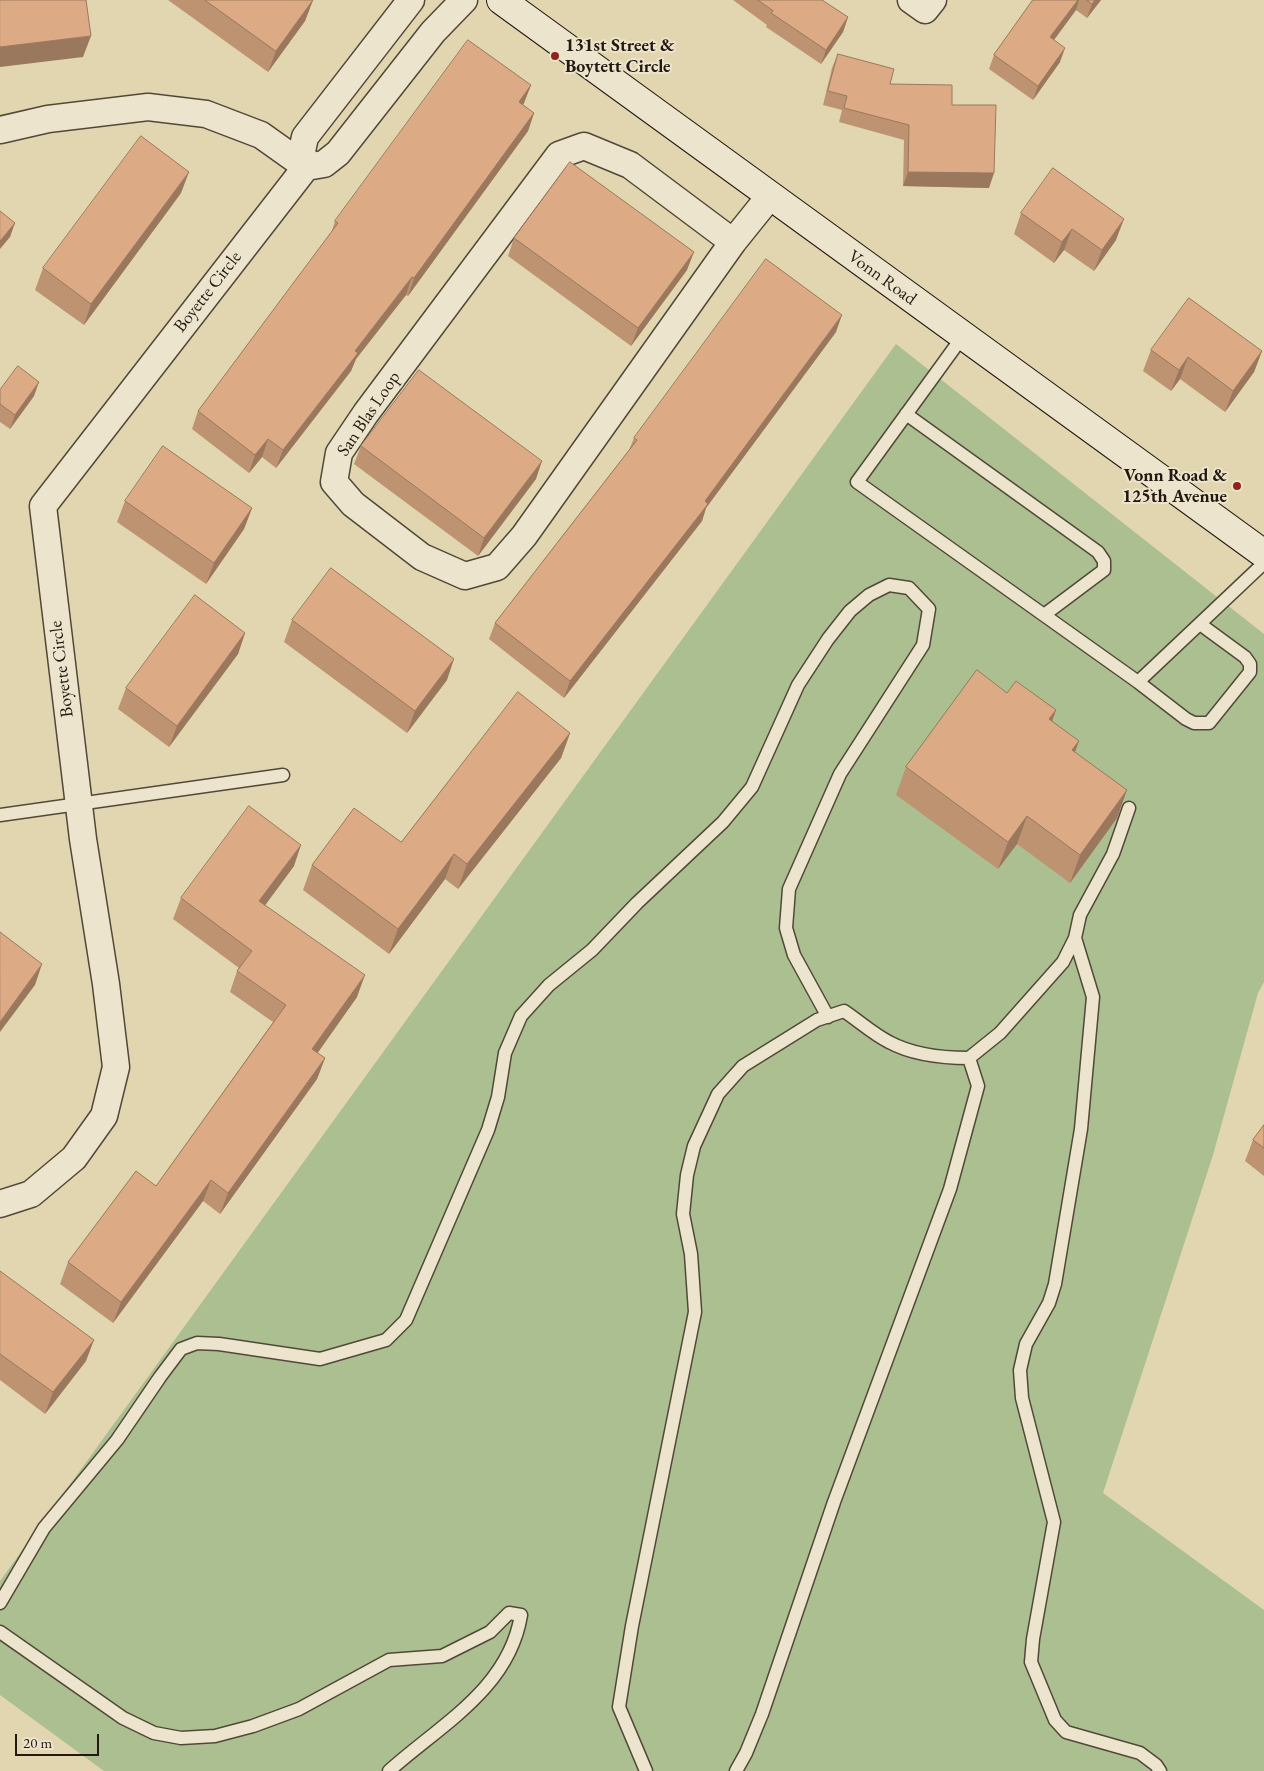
<!DOCTYPE html>
<html>
<head>
<meta charset="utf-8">
<style>
  body { margin:0 }
  #map { position:relative; width:1264px; height:1771px; overflow:hidden; background:#e1d6b0; font-family:"EB Garamond",serif }
  canvas { display:block }
  .scale { position:absolute; left:15px; top:1734px; width:84px; height:22px; box-sizing:border-box; border:2px solid #231911; border-top:0; padding-left:6px; font-size:15px; line-height:18px; white-space:nowrap; color:#231911; -webkit-text-stroke:4px #ece4cc; paint-order:stroke }
</style>
</head>
<body>
<div id="map">
<canvas width="1264" height="1771"></canvas>
<div class="scale">20 m</div>
</div>
<script>
const context = document.querySelector('canvas').getContext('2d');
context.lineJoin = 'round';
function fill(path, color) { context.fillStyle = color; context.fill(path, 'evenodd'); }
function strokePath(path, color, width, dash) { context.strokeStyle = color; context.lineWidth = width; context.lineCap = dash ? 'butt' : 'round'; context.setLineDash(dash || []); context.stroke(path); }
function label(font, color, halo, rows, align = 'center') {
  context.font = font + ' "EB Garamond",serif'; context.lineWidth = 4; context.setLineDash([]); context.textBaseline = 'middle'; context.strokeStyle = halo; context.fillStyle = color; for (const [text, x, y, turn = 0] of rows) {
    context.save(); context.translate(x, y); context.rotate((+turn || 0) * Math.PI / 180); context.textAlign = isNaN(turn) ? turn : align; if (halo) context.strokeText(text, 0, 0); context.fillText(text, 0, 0); context.restore();
  }
}
const green = new Path2D(`
  M 896,344 L 1264,634 L 1264,982 L 1258,993 L 1213,1155 L 1103,1493 L 1264,1610 L 1264,1771 L 104,1771 L 0,1695 L 0,1581 Z`);
const lane = new Path2D(`
  M 963,336 L 857,482 L 1138,682 L 1264,563
  M 906,414 L 1098,552 L 1104,561 L 1104,570 L 1044,615
  M 1138,682 L 1186,719 L 1194,723 L 1209,723 L 1250,672 L 1250,664 L 1245,657 L 1200,624
  M 0,815 L 283,775
  M 1075,938 L 1093,997 L 1081,1129 L 1055,1284 L 1049,1303 L 1026,1344 L 1020,1370 L 1022,1398 L 1054,1522 L 1033,1639 L 1031,1662 L 1055,1720 L 1066,1732 L 1140,1753 L 1156,1765 L 1160,1771
  M 0,1603 L 44,1528 L 117,1440 L 160,1377 L 181,1349 L 197,1343 L 219,1344 L 320,1359 L 386,1340 L 406,1320 L 488,1130 L 498,1097 L 505,1053 L 521,1016 L 549,985 L 592,950 L 637,903 L 723,822 L 752,787 L 798,685 L 828,639 L 850,611 L 869,595 L 889,585 L 909,588 L 929,609 L 923,645 L 840,774 L 789,889 L 786,928 L 794,955 L 828,1017
  M 0,1632 L 123,1718 L 154,1733 L 181,1738 L 215,1736 L 253,1726 L 299,1709 L 389,1660 L 442,1656 L 490,1632 L 509,1613 L 521,1615 C 509,1689 440,1725 389,1771
  M 646,1771 L 619,1707 L 632,1626 L 695,1312 L 691,1254 L 683,1214 L 687,1175 L 694,1146 L 718,1094 L 743,1066 L 817,1020 L 844,1011 C 859,1021 873,1034 889,1042 C 913,1055 942,1058 969,1058 L 1000,1033 L 1063,962 L 1075,938 L 1080,915 L 1113,854 L 1129,808
  M 736,1771 L 746,1753 L 762,1714 L 834,1502 L 950,1189 L 978,1086 L 969,1058`);
const street = new Path2D(`
  M 411,0 L 305,137 L 302,151 L 306,167 L 324,164 L 338,153 L 433,32 L 464,0
  M 911,0 L 925,10 L 933,0
  M 0,130 L 48,119 L 148,107 L 206,114 L 261,135 L 306,167 L 43,506 L 83,839 L 106,984 L 116,1067 L 104,1116 L 74,1158 L 31,1194 L 0,1204
  M 733,242 L 630,165 L 584,146 L 559,155 L 366,413 L 339,453 L 334,482 L 353,504 L 422,557 L 465,576 L 497,567 L 524,536 L 733,242 L 770,196`);
const secondary = new Path2D(`
  M 501,0 L 1264,554`);
const wall = new Path2D(`
  M 168,0 L 313,0 L 305,21 L 268,72 Z
  M 733,0 L 822,0 L 848,17 L 843,32 L 821,64 L 766,27 L 767,25 Z
  M 1033,0 L 1101,0 L 1087,18 L 1076,10 L 1054,40 L 1060,62 L 1033,100 L 989,69 L 994,55 Z
  M 838,54 L 890,84 L 952,105 L 989,188 L 903,186 L 904,140 L 839,122 L 842,110 L 823,105 L 832,68 Z
  M 531,85 L 523,105 L 534,113 L 528,131 L 408,296 L 406,295 L 356,359 L 351,371 L 276,468 L 262,457 L 249,473 L 192,429 L 198,411 L 331,234 L 335,221 Z
  M 181,193 L 84,325 L 35,290 L 43,268 Z
  M 1021,213 L 1116,240 L 1094,271 L 1064,250 L 1054,263 L 1014,234 Z
  M 514,238 L 687,270 L 631,346 L 508,256 Z
  M 836,332 L 706,508 L 702,521 L 564,698 L 489,639 L 495,623 L 629,450 L 634,438 Z
  M 1151,350 L 1262,351 L 1254,372 L 1225,412 L 1180,379 L 1171,391 L 1143,371 Z
  M 0,390 L 34,396 L 10,429 L 0,422 Z
  M 361,446 L 536,479 L 478,556 L 354,464 Z
  M 125,501 L 252,508 L 244,529 L 206,584 L 117,522 Z
  M 292,620 L 447,680 L 407,733 L 284,642 Z
  M 245,633 L 238,654 L 169,747 L 118,709 L 126,688 Z
  M 1007,693 L 1056,710 L 1052,721 L 1079,741 L 1075,752 L 1117,818 L 1070,883 L 1017,844 L 998,869 L 896,795 L 906,767 Z
  M 570,733 L 561,758 L 458,889 L 445,879 L 389,954 L 303,890 L 312,865 L 401,842 Z
  M 294,866 L 265,905 L 357,997 L 317,1053 L 325,1058 L 317,1079 L 220,1214 L 203,1201 L 113,1323 L 60,1284 L 68,1262 L 156,1186 L 273,1022 L 230,992 L 237,971 L 239,968 L 173,919 L 181,898 Z
  M 1264,1125 L 1264,1176 L 1245,1161 L 1253,1140 Z
  M 0,1271 L 86,1361 L 45,1414 L 0,1380 Z`);
const shadedWall = new Path2D(`
  M 313,0 L 305,21 L 268,72 L 276,51 Z
  M 1078,0 L 1079,0 L 1076,10 L 1045,52 L 1050,37 Z
  M 1095,0 L 1101,0 L 1087,18 L 1092,4 Z
  M 848,17 L 843,32 L 821,64 L 826,50 Z
  M 91,36 L 83,57 L 0,67 L 0,47 Z
  M 1065,48 L 1060,62 L 1033,100 L 1038,86 Z
  M 531,85 L 524,103 L 512,119 L 519,102 Z
  M 534,113 L 528,131 L 408,296 L 414,278 Z
  M 189,172 L 181,193 L 84,325 L 91,304 Z
  M 908,172 L 994,173 L 989,188 L 903,186 Z
  M 1124,219 L 1116,240 L 1094,271 L 1102,250 Z
  M 15,223 L 10,237 L 0,249 L 0,241 Z
  M 1072,229 L 1064,250 L 1054,263 L 1062,242 Z
  M 694,252 L 687,270 L 631,346 L 638,328 Z
  M 412,277 L 406,295 L 356,359 L 351,371 L 276,468 L 283,450 L 355,351 Z
  M 842,315 L 836,332 L 706,508 L 702,521 L 564,698 L 570,681 L 705,501 Z
  M 1262,351 L 1254,372 L 1225,412 L 1233,391 Z
  M 1188,357 L 1180,379 L 1171,391 L 1179,370 Z
  M 39,382 L 34,396 L 10,429 L 15,415 Z
  M 268,439 L 262,457 L 249,473 L 255,455 Z
  M 542,461 L 536,479 L 478,556 L 484,538 Z
  M 252,508 L 244,529 L 206,584 L 214,563 Z
  M 245,633 L 238,654 L 169,747 L 177,726 Z
  M 454,659 L 447,680 L 407,733 L 415,711 Z
  M 1056,710 L 1046,738 L 1049,719 Z
  M 570,733 L 561,758 L 458,889 L 467,864 Z
  M 1079,741 L 1069,768 L 1072,750 Z
  M 1127,790 L 1117,818 L 1070,883 L 1080,855 Z
  M 1027,816 L 1017,844 L 998,869 L 1008,842 Z
  M 301,845 L 294,866 L 252,923 L 259,901 Z
  M 454,854 L 445,879 L 389,954 L 398,929 Z
  M 42,964 L 35,985 L 0,1032 L 0,1022 Z
  M 365,975 L 357,997 L 305,1071 L 312,1049 Z
  M 325,1058 L 317,1079 L 220,1214 L 228,1193 Z
  M 211,1180 L 203,1201 L 113,1323 L 121,1302 Z
  M 94,1340 L 86,1361 L 45,1414 L 53,1392 Z`);
const building = new Path2D(`
  M 0,0 L 86,0 L 91,36 L 0,47 Z
  M 205,0 L 313,0 L 276,51 Z
  M 758,0 L 822,0 L 848,17 L 826,50 L 771,13 L 773,11 Z
  M 1033,0 L 1078,0 L 1050,37 L 1065,48 L 1038,86 L 994,55 Z
  M 1087,0 L 1095,0 L 1092,4 Z
  M 468,40 L 531,85 L 519,102 L 534,113 L 414,278 L 412,277 L 355,351 L 358,353 L 283,450 L 268,439 L 255,455 L 198,411 L 338,223 L 335,221 Z
  M 838,54 L 894,69 L 890,84 L 952,85 L 952,105 L 996,105 L 994,173 L 908,172 L 909,125 L 844,108 L 847,96 L 828,91 Z
  M 141,136 L 189,172 L 91,304 L 43,268 Z
  M 570,162 L 694,252 L 638,328 L 514,238 Z
  M 1053,168 L 1124,219 L 1102,250 L 1072,229 L 1062,242 L 1021,213 Z
  M 0,211 L 15,223 L 0,241 Z
  M 766,259 L 842,315 L 705,501 L 708,504 L 570,681 L 495,623 L 637,440 L 634,438 Z
  M 1189,298 L 1262,351 L 1233,391 L 1188,357 L 1179,370 L 1151,350 Z
  M 18,366 L 39,382 L 15,415 L 0,404 L 0,390 Z
  M 419,370 L 542,461 L 484,538 L 361,446 Z
  M 163,446 L 252,508 L 214,563 L 125,501 Z
  M 331,568 L 454,659 L 415,711 L 292,620 Z
  M 195,595 L 245,633 L 177,726 L 126,688 Z
  M 977,670 L 1007,693 L 1016,681 L 1056,710 L 1049,719 L 1079,741 L 1072,750 L 1127,790 L 1080,855 L 1027,816 L 1008,842 L 906,767 Z
  M 518,692 L 570,733 L 467,864 L 454,854 L 398,929 L 312,865 L 354,808 L 401,842 Z
  M 249,806 L 301,845 L 259,901 L 365,975 L 312,1049 L 325,1058 L 228,1193 L 211,1180 L 121,1302 L 68,1262 L 136,1171 L 156,1186 L 286,1005 L 237,971 L 252,951 L 181,898 Z
  M 0,932 L 42,964 L 0,1022 Z
  M 1264,1125 L 1264,1148 L 1253,1140 Z
  M 0,1271 L 94,1340 L 53,1392 L 0,1354 Z`);
const markers = [
  [555,56,5,"#8f2418"],
  [1237,486,5,"#8f2418"]
];
const poiNames = [
  ["131st Street &",565,46],
  ["Boytett Circle",565,67],
  ["Vonn Road &",1227,476,"right"],
  ["125th Avenue",1227,497,"right"]
];
const streetNames = [
  ["Vonn Road",882,278,36],
  ["Boyette Circle",208,292,-52],
  ["San Blas Loop",369,414,-56],
  ["Boyette Circle",62,669,-97]
];
fill(green, '#acbf90');
strokePath(lane, '#524839', 15);
strokePath(street, '#524839', 29);
strokePath(secondary, '#231911', 30);
strokePath(lane, '#ece4cc', 12);
strokePath(street, '#ece4cc', 26);
strokePath(secondary, '#ece4cc', 28);
fill(wall, '#bd9372');
fill(shadedWall, '#9a785d');
fill(building, '#dcab85');
strokePath(building, '#9a785d', 1);
for (const [x, y, r, color] of markers) { const dot = new Path2D(); dot.arc(x, y, r, 0, 2 * Math.PI); context.fillStyle = color; context.fill(dot); strokePath(dot, '#ece4cc', 2); }
label('bold 18px', '#231911', '#ece4cc', poiNames, 'left');
label('18px', '#231911', '#ece4cc', streetNames);
</script>
</body>
</html>
